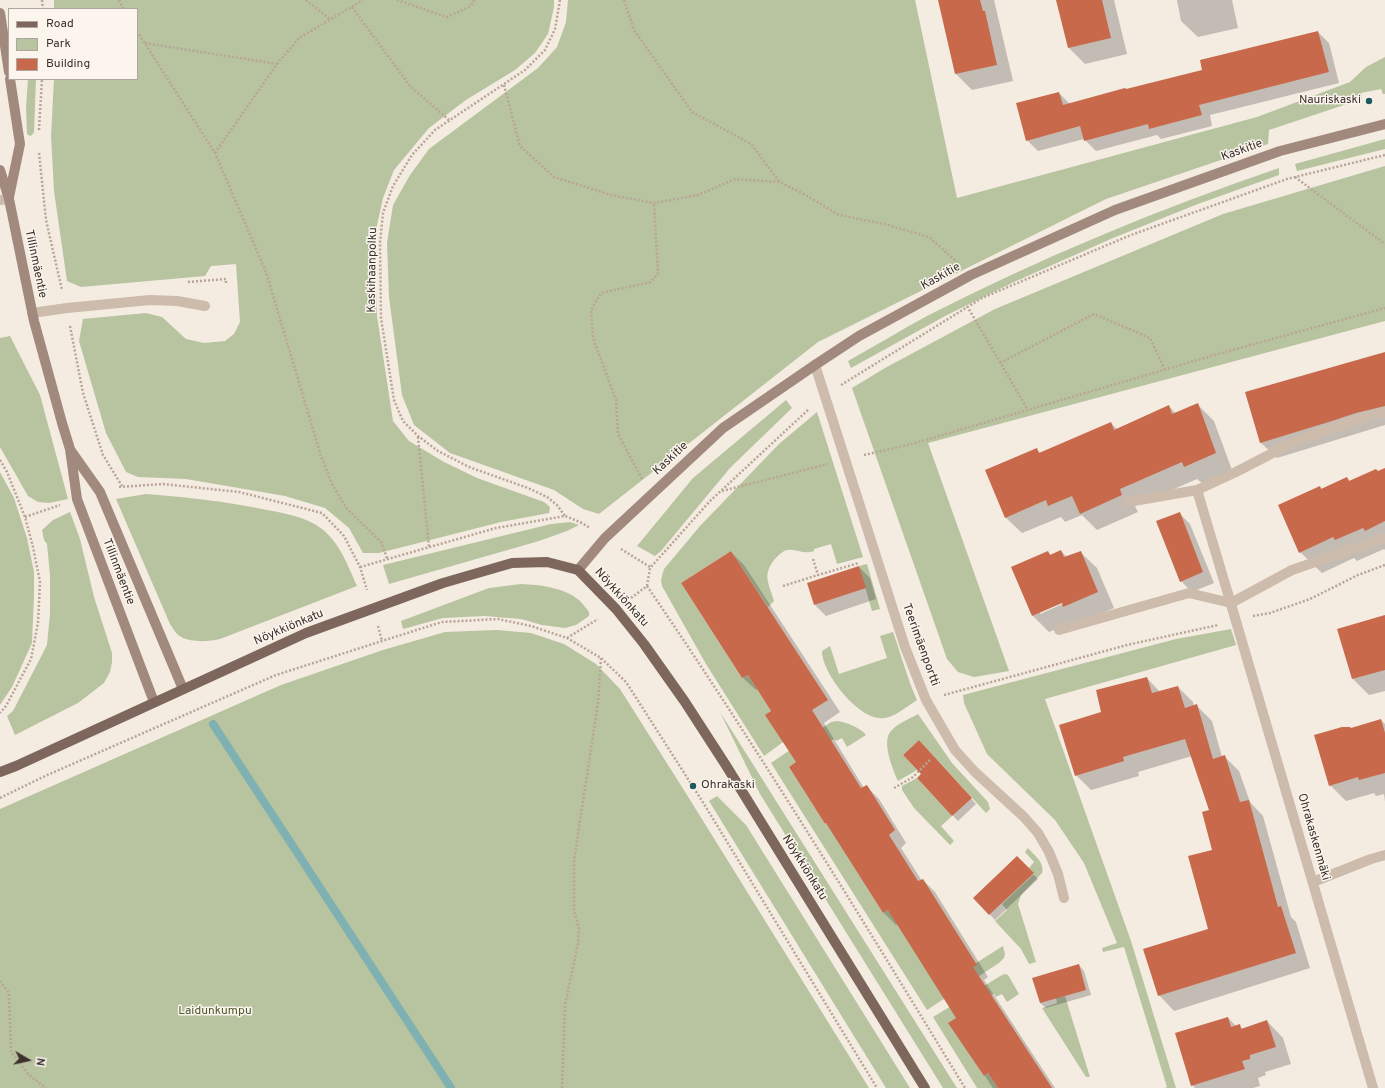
<!DOCTYPE html>
<html>
<head>
<meta charset="utf-8">
<style>
  body { margin:0 }
  #map { position:relative; width:1385px; height:1088px; overflow:hidden; background:#f4ebe1; font-family:Overpass,sans-serif }
  canvas { display:block }
  .legend { position:absolute; left:8px; top:8px; width:130px; height:72px; box-sizing:border-box; background:#fbf5ee; border:1px solid #aea6a0; margin:0; padding:5px 7px; list-style:none; font-size:12px; color:#3b302b }
  .legend li { display:flex; align-items:center; gap:8px; height:20px }
  .legend b { width:20px; border:1px solid #aea6a0 }
  .north { position:absolute; left:8px; top:1040px; width:40px; height:40px; -webkit-text-stroke:3px #fbf5ee; paint-order:stroke; rotate:99deg; font-size:11px; font-weight:700; line-height:16px; text-align:center; color:#3b302b }
  .north::after { content:''; display:block; margin:auto; width:14px; height:18px; background:#3b302b; clip-path:polygon(50% 0,100% 100%,50% 72%,0 100%) }
</style>
</head>
<body>
<div id="map">
<canvas width="1385" height="1088"></canvas>
<ul class="legend">
<li><b style="height:5px;background:#7d675c"></b>Road</li>
<li><b style="height:11px;background:#b8c4a0"></b>Park</li>
<li><b style="height:11px;background:#c8694b"></b>Building</li>
</ul>
<div class="north">N</div>
</div>
<script>
const context = document.querySelector('canvas').getContext('2d');
context.lineJoin = 'round';
function fill(path, color) { context.fillStyle = color; context.fill(path, 'evenodd'); }
function strokePath(path, color, width, dash) { context.strokeStyle = color; context.lineWidth = width; context.lineCap = dash ? 'butt' : 'round'; context.setLineDash(dash || []); context.stroke(path); }
function label(font, color, halo, rows, align = 'center') {
  context.font = font + ' Overpass,sans-serif'; context.lineWidth = 3; context.setLineDash([]); context.textBaseline = 'middle'; context.strokeStyle = halo; context.fillStyle = color; for (const [text, x, y, turn = 0] of rows) {
    context.save(); context.translate(x, y); context.rotate((+turn || 0) * Math.PI / 180); context.textAlign = isNaN(turn) ? turn : align; if (halo) context.strokeText(text, 0, 0); context.fillText(text, 0, 0); context.restore();
  }
}
const green = new Path2D(`
  M 54,0 L 554,0 L 554,7 L 548,34 L 535,53 L 515,70 L 466,100 L 429,128 L 394,170 L 383,198 L 374,239 L 377,316 L 393,421 L 409,441 L 444,462 L 477,478 L 544,502 L 550,507 L 549,513 L 501,522 L 379,553 L 363,553 L 349,528 L 325,508 L 285,496 L 186,479 L 138,477 L 126,472 L 106,433 L 79,341 L 83,319 L 146,313 L 162,317 L 186,339 L 204,343 L 225,341 L 234,334 L 240,322 L 236,264 L 211,266 L 205,276 L 81,287 L 67,281 L 54,191 L 51,136 L 54,79 L 137,79 L 137,9 L 54,9 Z
  M 568,0 L 915,0 L 957,198 L 1257,117 L 1350,82 L 1366,67 L 1385,57 L 1385,94 L 1383,94 L 1381,89 L 1361,93 L 1362,99 L 1269,130 L 1268,144 L 1106,199 L 818,342 L 599,514 L 583,509 L 554,490 L 450,453 L 414,425 L 402,395 L 389,297 L 387,243 L 393,205 L 410,175 L 429,149 L 538,68 L 557,47 L 566,22 Z
  M 28,79 L 36,79 L 34,132 L 32,135 L 30,136 L 27,134 L 26,107 Z
  M 1385,139 L 1385,149 L 1297,171 L 1295,164 Z
  M 1385,166 L 1385,321 L 928,443 L 1009,671 L 974,677 L 958,672 L 947,659 L 852,388 L 885,368 L 995,309 L 1223,214 Z
  M 1279,168 L 1279,175 L 1198,204 L 1113,238 L 1014,282 L 947,315 L 851,368 L 848,361 C 875,346 901,330 927,316 C 1040,258 1159,209 1279,168 Z
  M 10,336 L 40,395 L 68,499 L 49,503 L 38,502 L 28,496 L 0,447 L 0,338 Z
  M 786,400 L 792,408 L 730,468 L 661,551 L 655,556 L 637,546 L 693,478 Z
  M 817,412 L 863,557 L 837,564 L 831,544 L 814,549 L 814,551 C 803,555 796,548 787,550 C 781,552 778,556 774,560 C 762,576 769,583 774,601 L 768,607 L 731,551 L 681,583 L 742,678 L 748,675 L 771,711 L 766,715 L 798,731 L 764,756 L 706,664 L 662,586 L 661,580 L 664,569 L 700,526 L 779,444 Z
  M 0,472 L 14,498 L 27,538 L 34,572 L 34,595 L 32,643 L 12,687 L 0,705 Z
  M 146,494 C 185,497 223,501 262,509 C 283,513 305,516 322,529 C 340,543 348,566 357,586 L 220,639 C 207,642 189,643 178,635 C 175,632 172,627 170,624 L 116,499 Z
  M 70,512 L 80,539 L 94,597 L 112,653 L 112,662 L 110,672 L 104,683 L 78,703 L 15,735 L 7,716 L 13,711 L 47,645 L 50,614 L 50,575 L 47,544 L 44,540 L 42,530 L 53,520 Z
  M 570,522 L 579,525 L 567,531 L 539,541 L 389,584 L 383,565 L 551,524 Z
  M 867,564 L 880,609 L 872,611 L 859,566 Z
  M 521,584 C 540,585 563,587 579,600 C 582,603 586,608 589,612 L 589,616 L 576,625 L 565,628 L 542,625 L 521,619 L 484,616 L 443,618 L 403,629 L 401,621 L 489,588 Z
  M 1231,629 L 1236,645 L 1045,699 L 1131,941 L 1176,1088 L 1165,1088 L 1167,1087 L 1124,947 L 1103,952 L 1102,948 L 1117,943 L 1084,863 L 1055,820 L 987,754 L 964,703 L 963,695 L 1176,639 Z
  M 497,630 L 531,633 L 564,644 L 596,664 L 620,689 L 687,795 L 869,1088 L 0,1088 L 0,809 L 281,685 L 383,650 L 445,632 Z
  M 893,632 C 901,654 907,678 917,700 C 906,707 892,720 879,718 C 856,716 822,673 822,651 L 830,646 L 839,674 L 887,658 L 880,636 Z
  M 720,712 L 957,1088 L 943,1088 L 760,794 Z
  M 918,714 L 952,763 L 988,802 L 990,809 L 986,813 L 919,740 L 903,755 L 917,770 L 898,781 C 893,770 881,741 891,731 C 897,724 909,719 918,714 Z
  M 837,721 C 846,722 861,728 866,735 L 847,747 L 842,738 L 836,741 L 834,739 L 789,767 L 825,824 L 830,821 L 846,854 L 883,913 L 888,910 L 976,963 L 1003,946 L 1005,954 L 1004,958 L 999,963 L 927,1010 L 771,763 L 831,722 Z
  M 917,778 L 952,816 L 941,826 L 954,841 L 950,845 L 914,808 L 902,790 L 902,786 Z
  M 717,796 L 746,825 L 910,1088 L 886,1088 L 709,801 Z
  M 1028,848 C 1035,856 1045,863 1042,873 L 1021,895 L 1018,904 L 1036,962 L 1029,964 L 1021,949 L 995,921 L 1007,910 L 1002,904 L 1034,874 L 1029,868 L 1034,862 L 1025,852 Z
  M 1005,974 L 1008,975 L 1019,994 L 1007,1002 L 1002,994 L 996,997 L 994,994 L 991,995 L 949,1023 L 984,1076 L 988,1073 L 998,1088 L 977,1088 L 933,1017 L 1002,975 Z
  M 1065,996 L 1090,1077 L 1086,1077 L 1042,1008 L 1057,1003 L 1056,998 Z`);
const shadow = new Path2D(`
  M 939,0 L 994,0 L 1013,81 L 972,90 L 956,74 Z
  M 1057,0 L 1114,0 L 1127,54 L 1085,64 L 1069,48 Z
  M 1177,0 L 1232,0 L 1238,28 L 1198,37 L 1181,21 Z
  M 1318,32 L 1329,43 L 1339,83 L 1210,115 L 1212,126 L 1161,139 L 1157,135 L 1096,151 L 1084,139 L 1038,151 L 1027,140 L 1059,93 L 1070,104 L 1204,70 Z
  M 1385,353 L 1385,425 L 1277,458 L 1260,442 Z
  M 1197,404 L 1214,421 L 1232,470 L 1202,483 L 1197,479 L 1135,506 L 1138,512 L 1097,530 L 1082,515 L 1065,522 L 1061,517 L 1022,533 L 1005,517 L 1036,449 L 1040,453 L 1111,423 L 1117,429 L 1169,406 L 1176,414 Z
  M 1385,469 L 1385,550 L 1384,549 L 1357,561 L 1354,558 L 1322,573 L 1300,552 L 1320,487 L 1322,489 L 1347,478 L 1350,481 Z
  M 1179,513 L 1190,524 L 1214,583 L 1192,592 L 1181,581 Z
  M 1061,551 L 1067,557 L 1080,552 L 1097,568 L 1114,608 L 1080,623 L 1078,620 L 1049,632 L 1033,616 L 1013,567 L 1048,552 L 1051,555 ZM 1066,601 L 1067,602 L 1040,614 L 1040,612 Z
  M 731,552 L 744,565 L 840,712 L 824,723 L 864,788 L 866,786 L 879,799 L 906,843 L 901,848 L 922,881 L 923,880 L 935,892 L 988,977 L 984,980 L 1055,1088 L 993,1088 L 950,1024 L 958,1018 L 898,924 L 896,925 L 884,913 L 791,767 L 798,763 L 772,711 L 758,689 L 756,690 L 743,678 L 683,584 Z
  M 859,567 L 870,578 L 876,599 L 826,616 L 815,605 Z
  M 1385,617 L 1385,691 L 1369,695 L 1353,679 L 1338,630 Z
  M 1147,678 L 1160,692 L 1178,687 L 1193,702 L 1194,706 L 1197,706 L 1212,721 L 1222,757 L 1224,756 L 1239,771 L 1250,802 L 1263,816 L 1291,917 L 1296,922 L 1310,968 L 1174,1011 L 1159,995 L 1209,929 L 1213,850 L 1210,811 L 1192,756 L 1138,772 L 1139,776 L 1091,790 L 1076,775 L 1102,713 Z
  M 1381,720 L 1385,724 L 1385,802 L 1384,794 L 1376,796 L 1374,793 L 1346,801 L 1330,785 L 1351,729 Z
  M 924,746 L 976,804 L 958,821 L 918,778 L 922,774 Z
  M 1017,857 L 1038,879 L 995,920 L 974,898 Z
  M 1079,965 L 1084,971 L 1091,995 L 1046,1008 L 1040,1003 Z
  M 1228,1018 L 1236,1026 L 1239,1025 L 1243,1029 L 1267,1021 L 1283,1038 L 1291,1064 L 1265,1072 L 1266,1075 L 1258,1078 L 1260,1086 L 1253,1088 L 1195,1088 L 1192,1085 Z`);
const stream = new Path2D(`
  M 213,724 L 451,1088`);
const building = new Path2D(`
  M 938,0 L 980,0 L 983,11 L 985,11 L 997,65 L 955,74 Z
  M 1056,0 L 1102,0 L 1111,38 L 1068,48 Z
  M 1318,31 L 1329,72 L 1199,105 L 1202,115 L 1149,129 L 1148,124 L 1084,141 L 1080,126 L 1026,141 L 1016,103 L 1059,92 L 1063,105 L 1125,88 L 1126,89 L 1202,70 L 1200,60 Z
  M 1385,352 L 1385,406 L 1356,413 L 1332,421 L 1260,443 L 1245,392 Z
  M 1198,403 L 1216,453 L 1184,467 L 1182,462 L 1120,489 L 1122,495 L 1080,514 L 1072,496 L 1048,506 L 1046,500 L 1005,518 L 985,470 L 1037,448 L 1039,453 L 1111,422 L 1114,430 L 1169,405 L 1172,414 Z
  M 1385,468 L 1385,521 L 1365,531 L 1363,528 L 1335,540 L 1333,537 L 1299,553 L 1278,505 L 1320,486 L 1321,489 L 1347,477 L 1349,481 L 1376,469 L 1378,471 Z
  M 1180,512 L 1203,572 L 1180,582 L 1156,521 Z
  M 1061,550 L 1064,557 L 1081,551 L 1098,592 L 1063,607 L 1062,603 L 1032,616 L 1011,567 L 1048,551 L 1050,555 Z
  M 731,551 L 828,700 L 812,710 L 861,788 L 867,785 L 895,830 L 889,835 L 918,881 L 923,879 L 977,965 L 973,967 L 1052,1088 L 998,1088 L 988,1073 L 984,1076 L 948,1023 L 956,1018 L 888,910 L 883,913 L 826,823 L 825,824 L 789,767 L 796,762 L 765,715 L 771,711 L 748,675 L 742,678 L 681,583 Z
  M 859,566 L 866,588 L 814,605 L 807,583 Z
  M 1385,615 L 1385,670 L 1352,679 L 1337,629 Z
  M 1147,677 L 1152,693 L 1178,686 L 1185,708 L 1197,704 L 1213,759 L 1225,755 L 1240,802 L 1249,800 L 1278,907 L 1281,906 L 1296,953 L 1158,996 L 1143,949 L 1208,929 L 1188,856 L 1212,850 L 1202,812 L 1209,810 L 1185,739 L 1123,757 L 1124,761 L 1075,776 L 1059,725 L 1101,712 L 1096,690 Z
  M 1381,719 L 1385,733 L 1385,773 L 1359,780 L 1358,777 L 1329,786 L 1314,735 L 1342,727 L 1350,727 L 1351,728 Z
  M 919,740 L 972,798 L 952,816 L 917,778 L 921,774 L 903,755 Z
  M 1017,856 L 1034,873 L 989,915 L 973,898 Z
  M 1079,964 L 1086,990 L 1040,1003 L 1032,978 Z
  M 1228,1017 L 1231,1027 L 1240,1024 L 1241,1029 L 1267,1020 L 1276,1047 L 1250,1055 L 1250,1059 L 1242,1061 L 1245,1069 L 1191,1086 L 1175,1033 Z`);
const path = new Path2D(`
  M 42,0 L 43,9
  M 119,0 L 123,9
  M 306,0 L 331,20
  M 397,0 L 447,17 L 471,6 L 474,0
  M 560,0 L 555,29 L 545,50 L 525,70 L 435,130 L 412,155 L 393,186 L 383,213 L 380,243 L 381,318 L 394,400 L 403,421 L 418,436 L 438,451 L 469,467 L 528,488 L 547,497 L 557,505 L 565,516
  M 624,0 L 634,30 L 692,112 L 751,144 L 779,181
  M 352,7 L 410,86 L 449,120
  M 137,31 L 215,153 L 266,272 L 321,456 L 332,484 L 347,509 L 381,542 L 387,558
  M 145,43 L 277,64
  M 504,85 L 520,146 L 554,177 L 611,195 L 654,203 L 698,195 L 735,179 L 779,182 L 802,193 L 839,215 L 884,224 L 929,237 L 957,262
  M 39,130 L 42,79
  M 39,153 L 46,220 L 62,290
  M 215,153 L 277,64 L 299,38 L 363,0
  M 1295,177 L 1385,244
  M 188,282 L 226,279 L 226,284
  M 967,306 L 1028,410
  M 70,326 L 83,393 L 103,455 L 122,486
  M 1000,363 L 1094,314 L 1150,338 L 1165,370
  M 841,385 L 982,298 L 1131,235 L 1287,179 L 1385,155
  M 418,437 L 429,547
  M 864,455 L 912,444 L 1218,354 L 1385,308
  M 0,460 L 7,472 L 25,517 L 33,547 L 40,582 L 38,623 L 31,659 L 6,706 L 0,713
  M 642,479 L 618,434 L 616,400 L 593,338 L 591,310 L 601,293 L 651,282 L 658,273 L 654,203
  M 119,487 L 163,484 L 239,492 L 322,513 L 344,536 L 360,567 L 367,590
  M 722,491 L 828,464
  M 25,517 L 60,505
  M 621,549 L 650,567
  M 813,559 L 818,575 L 859,563
  M 360,567 L 496,528 L 565,516 L 582,523 L 590,528
  M 647,586 C 759,750 862,919 965,1088
  M 783,586 L 818,575
  M 631,598 L 647,586 L 650,568 L 710,501 L 809,409
  M 1253,616 L 1270,613 L 1310,599 L 1358,575 L 1385,565
  M 378,626 L 382,641
  M 567,638 L 598,619
  M 944,695 L 1127,645 L 1218,625
  M 894,788 L 913,777 L 931,759
  M 0,798 L 45,776 L 276,675 L 382,641 L 442,622 L 498,619 L 531,626 L 567,638 L 601,658 L 626,682 L 704,804 L 877,1088
  M 0,981 L 9,993 L 11,1052 L 29,1075 L 46,1088
  M 562,1088 L 565,1005 L 578,944 L 579,928 L 574,911 L 574,860 L 598,703 L 601,658`);
const lane = new Path2D(`
  M 1128,502 L 1197,490
  M 1228,594 L 1197,490 L 1236,472 L 1296,441 L 1358,419 L 1385,412
  M 1059,630 L 1189,593 L 1231,603 L 1292,570 L 1385,538
  M 1313,882 L 1371,859 L 1385,855`);
const street = new Path2D(`
  M 0,200 L 9,199
  M 32,313 L 67,308 L 150,300 L 177,301 L 205,306
  M 815,365 L 905,647 L 926,700 L 955,750 L 975,772 L 1024,817 L 1038,833 L 1049,852 L 1058,874 L 1064,898
  M 1228,594 L 1373,1088`);
const secondary = new Path2D(`
  M 0,13 L 9,72
  M 0,170 L 9,199 L 34,321 L 62,423 L 70,449 L 77,499 L 154,702
  M 9,197 L 20,144 L 10,79
  M 71,451 L 100,492 L 183,689
  M 578,570 L 605,538 L 723,428 L 815,365 L 859,336 L 971,275 L 1115,210 L 1280,151 L 1385,124`);
const primary = new Path2D(`
  M 0,772 L 16,766 L 306,633 L 443,583 L 512,563 L 547,562 L 578,570 L 616,609 L 644,644 L 685,702 L 727,767 L 925,1088`);
const markers = [
  [1369,101,4,"#1f5a5e"],
  [693,786,4,"#1f5a5e"]
];
const poiNames = [
  ["Nauriskaski",1361,101],
  ["Ohrakaski",701,786,"left"]
];
const streetNames = [
  ["Kaskitie",1242,151,-20],
  ["Tillinmäentie",35,264,78],
  ["Kaskihaanpolku",373,270,-89],
  ["Kaskitie",941,277,-29],
  ["Kaskitie",671,459,-43],
  ["Tillinmäentie",118,572,69],
  ["Nöykkiönkatu",621,598,48],
  ["Nöykkiönkatu",289,628,-23],
  ["Teerimäenportti",920,645,70],
  ["Ohrakaskenmäki",1313,837,74],
  ["Nöykkiönkatu",804,868,58]
];
const parkNames = [
  ["Laidunkumpu",215,1012]
];
fill(green, '#b8c4a0');
fill(shadow, '#0003');
strokePath(stream, '#7fb0b2', 8);
fill(building, '#c8694b');
strokePath(path, '#b9a596', 2.5, [2, 2]);
strokePath(lane, '#cdbbac', 10);
strokePath(street, '#cdbbac', 10);
strokePath(secondary, '#a18a7d', 10);
strokePath(primary, '#7d675c', 10);
for (const [x, y, r, color] of markers) { const dot = new Path2D(); dot.arc(x, y, r, 0, 2 * Math.PI); context.fillStyle = color; context.fill(dot); strokePath(dot, '#fbf5ee', 1.5); }
label('12px', '#3b302b', '#fbf5ee', poiNames, 'right');
label('12px', '#3b302b', '#fbf5ee', streetNames);
label('12px', '#4a5a2e', '#fbf5ee', parkNames);
</script>
</body>
</html>
